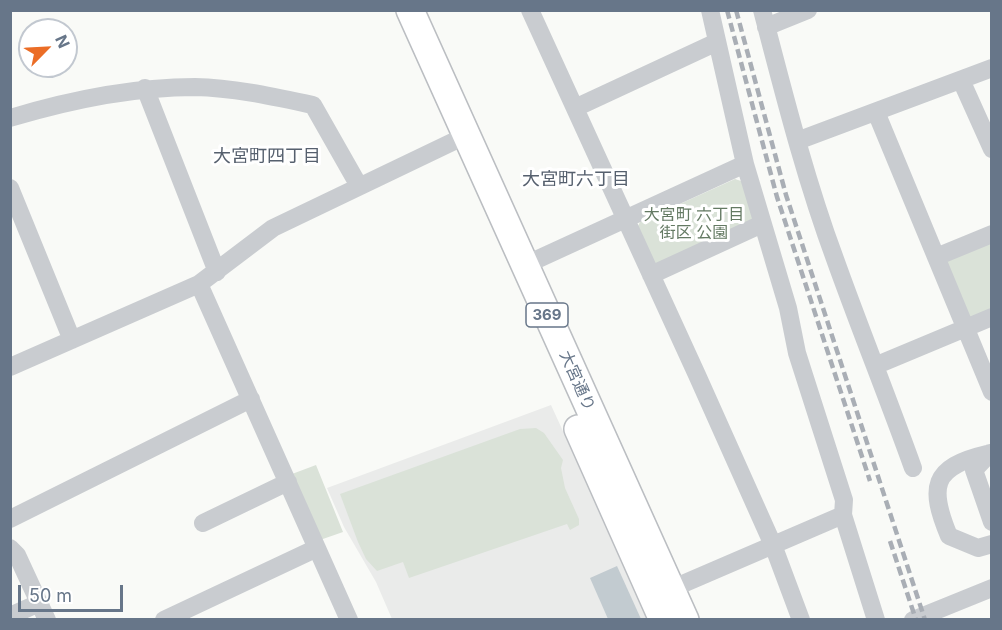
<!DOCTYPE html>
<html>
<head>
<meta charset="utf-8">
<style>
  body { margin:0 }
  #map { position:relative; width:1002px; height:630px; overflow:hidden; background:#f9faf7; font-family:Inter,sans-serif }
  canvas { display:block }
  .frame { position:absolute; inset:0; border:12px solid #677689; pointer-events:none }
  .north { position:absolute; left:18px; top:18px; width:60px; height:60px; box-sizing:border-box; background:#fff; border:2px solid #c2c8d0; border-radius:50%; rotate:66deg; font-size:16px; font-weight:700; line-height:24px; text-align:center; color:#677689 }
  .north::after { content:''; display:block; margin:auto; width:21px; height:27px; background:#eb6d26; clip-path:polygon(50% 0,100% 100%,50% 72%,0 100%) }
  .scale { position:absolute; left:18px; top:585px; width:105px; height:27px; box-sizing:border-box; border:3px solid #677689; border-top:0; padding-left:8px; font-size:18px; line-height:21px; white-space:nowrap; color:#677689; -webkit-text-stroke:4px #fff; paint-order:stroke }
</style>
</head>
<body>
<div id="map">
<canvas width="1002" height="630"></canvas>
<div class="frame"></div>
<div class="north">N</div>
<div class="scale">50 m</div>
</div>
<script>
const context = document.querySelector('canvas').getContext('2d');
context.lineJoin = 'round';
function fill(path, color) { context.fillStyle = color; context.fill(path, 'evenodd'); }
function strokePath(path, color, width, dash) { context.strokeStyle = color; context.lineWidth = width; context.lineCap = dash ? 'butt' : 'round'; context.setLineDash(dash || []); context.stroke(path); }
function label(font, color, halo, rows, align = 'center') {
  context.font = font + ' Inter,"Noto Sans JP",sans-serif'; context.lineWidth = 6; context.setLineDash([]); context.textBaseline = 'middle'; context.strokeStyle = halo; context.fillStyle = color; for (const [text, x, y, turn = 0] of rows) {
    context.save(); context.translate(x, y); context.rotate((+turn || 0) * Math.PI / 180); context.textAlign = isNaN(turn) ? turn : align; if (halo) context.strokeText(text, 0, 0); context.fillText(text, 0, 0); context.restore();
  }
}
const built = new Path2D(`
  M 551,405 L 649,619 L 392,619 L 376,582 L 344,527 L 327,488 Z`);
const green = new Path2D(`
  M 735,179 L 744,182 L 755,218 L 661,266 L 652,263 L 636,230 L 640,222 Z
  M 991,240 L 991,314 L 966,318 L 944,259 Z
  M 536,428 L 544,433 L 563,460 L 561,468 L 565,488 L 579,519 L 579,525 L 570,530 L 567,524 L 409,578 L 403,562 L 377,571 L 366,559 L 358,542 L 340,494 L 520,429 Z
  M 316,465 L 343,532 L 320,540 L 292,474 Z`);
const water = new Path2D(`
  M 617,566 L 641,619 L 608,619 L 590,578 Z`);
const minor = new Path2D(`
  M 530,10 L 697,375 L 773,545 L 801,620
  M 710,10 L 745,164 L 788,308 L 797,353 L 844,500 L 843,515 L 876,620
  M 762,10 C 784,94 805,178 835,259 C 860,329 888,398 913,468
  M 766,27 L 808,10
  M 961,80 L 992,149
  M 145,88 L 217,272
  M 575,108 L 717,42
  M 876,112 L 992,392
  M 10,118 C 70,100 132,87 195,87 C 235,88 275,97 313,105 L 359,186
  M 797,141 L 992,68
  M 10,188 L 72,340
  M 936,257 L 992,234
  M 525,265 L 745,164
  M 651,275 L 762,224
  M 199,284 L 349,620
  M 877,365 L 992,317
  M 10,367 L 199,284 L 273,228 L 467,135
  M 990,453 L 974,470 L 992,522
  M 987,454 C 931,467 929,488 949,536 L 978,548 L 992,544
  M 10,519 L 251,399
  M 203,523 L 288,482
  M 10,548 L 17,555 L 47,620
  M 671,589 L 843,515
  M 10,616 L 39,603
  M 164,620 L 317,548
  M 913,620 L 992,588`);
const highway = new Path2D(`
  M 410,10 L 685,620
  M 578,429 L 663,620`);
const rail = new Path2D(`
  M 727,10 L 777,197 L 870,481
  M 736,10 L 786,195 L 925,620
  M 890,541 L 916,620`);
const shields = [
  [547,315,42]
];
const shieldNames = [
  ["369",547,315]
];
const parkNames = [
  ["大宮町 六丁目",694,215],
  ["街区 公園",694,233]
];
const streetNames = [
  ["大宮通り",577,381,66]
];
const neighbourhoodNames = [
  ["大宮町四丁目",267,157],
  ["大宮町六丁目",576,180]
];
fill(built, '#eaebea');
fill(green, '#dae2d8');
fill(water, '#c2cbd0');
strokePath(highway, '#bbbec2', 30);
strokePath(minor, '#c9ccd0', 18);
strokePath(highway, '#fff', 27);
strokePath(rail, '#a9aeb5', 4.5, [9, 4.5]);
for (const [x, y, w] of shields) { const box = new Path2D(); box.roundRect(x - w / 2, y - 12, w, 24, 4.5); context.fillStyle = '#fff'; context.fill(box); strokePath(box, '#677689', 1.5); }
label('bold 15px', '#677689', null, shieldNames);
label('16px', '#647a63', '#fff', parkNames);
label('16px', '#677689', '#fff', streetNames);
label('18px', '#56606e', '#fff', neighbourhoodNames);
</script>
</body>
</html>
